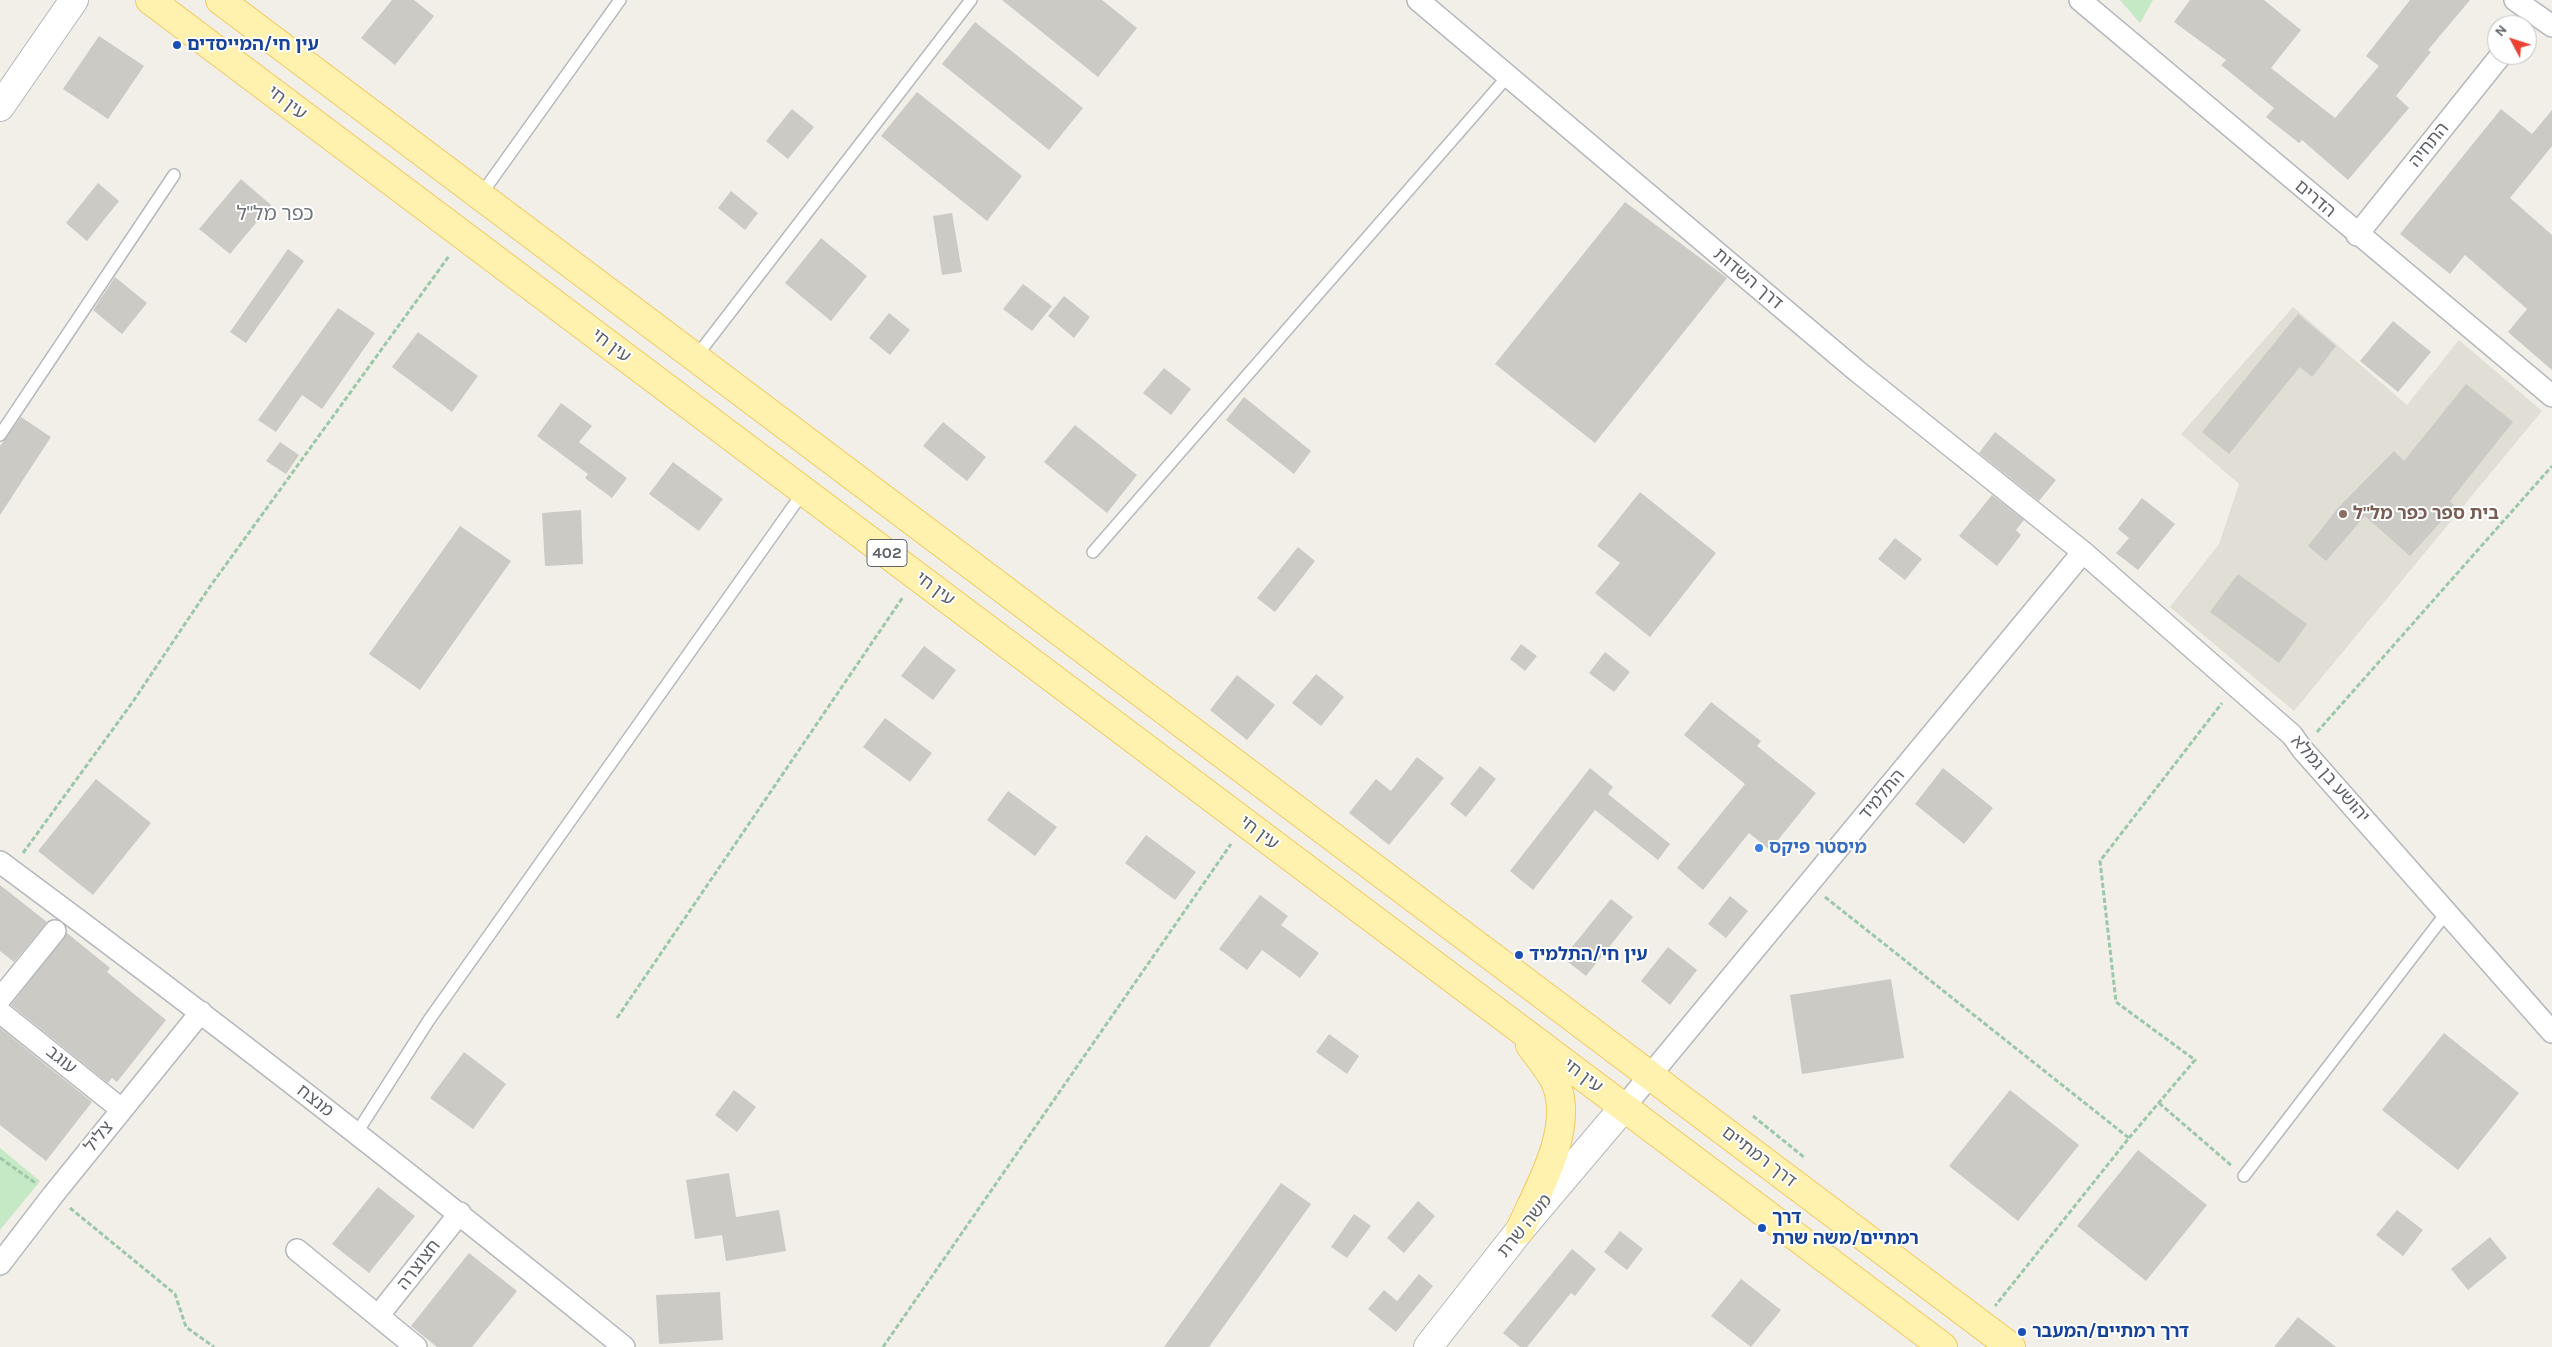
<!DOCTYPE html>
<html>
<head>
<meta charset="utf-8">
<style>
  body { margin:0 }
  #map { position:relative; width:2552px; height:1347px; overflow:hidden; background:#f1efe8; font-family:Karla,sans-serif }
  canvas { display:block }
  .north { position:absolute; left:2487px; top:15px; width:50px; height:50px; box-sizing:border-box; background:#fff; border:1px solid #bfc1c3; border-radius:50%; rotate:310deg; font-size:14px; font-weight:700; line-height:20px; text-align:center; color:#5f6368 }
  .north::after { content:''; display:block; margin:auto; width:18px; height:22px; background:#ea4335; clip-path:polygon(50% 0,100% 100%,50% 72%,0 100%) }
</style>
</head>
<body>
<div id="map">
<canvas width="2552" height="1347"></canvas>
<div class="north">N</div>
</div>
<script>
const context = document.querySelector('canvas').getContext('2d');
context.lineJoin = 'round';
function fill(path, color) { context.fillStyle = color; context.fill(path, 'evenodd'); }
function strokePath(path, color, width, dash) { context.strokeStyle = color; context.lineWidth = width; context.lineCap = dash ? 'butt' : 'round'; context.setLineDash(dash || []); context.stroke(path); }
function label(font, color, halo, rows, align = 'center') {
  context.font = font + ' Karla,"Noto Sans Hebrew",sans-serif'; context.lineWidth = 4; context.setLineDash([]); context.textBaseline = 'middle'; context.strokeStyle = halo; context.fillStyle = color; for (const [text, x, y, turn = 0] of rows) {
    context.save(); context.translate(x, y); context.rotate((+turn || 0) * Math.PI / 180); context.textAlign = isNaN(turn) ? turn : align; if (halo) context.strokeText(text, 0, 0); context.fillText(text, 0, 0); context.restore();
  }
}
const education = new Path2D(`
  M 2293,307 L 2407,405 L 2459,340 L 2542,411 L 2294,711 L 2170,607 L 2219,544 L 2239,484 L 2181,434 Z`);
const green = new Path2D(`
  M 2120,0 L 2153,0 L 2140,23 Z
  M 0,1148 L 40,1181 L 0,1230 Z`);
const building = new Path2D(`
  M 392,0 L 414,0 L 434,16 L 395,65 L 361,38 Z
  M 1002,0 L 1102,0 L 1137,28 L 1098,77 Z
  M 2190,0 L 2264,0 L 2301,30 L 2271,68 L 2335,118 L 2379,66 L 2366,56 L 2410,0 L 2470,0 L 2428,50 L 2431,52 L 2396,96 L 2409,108 L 2348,180 L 2302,140 L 2299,143 L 2266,117 L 2274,108 L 2221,65 L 2226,60 L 2174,22 Z
  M 975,22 L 1083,108 L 1049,150 L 942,64 Z
  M 99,36 L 144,66 L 108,119 L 63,89 Z
  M 917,92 L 1022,176 L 987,221 L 881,136 Z
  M 792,109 L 814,127 L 788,159 L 766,141 Z
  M 2501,109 L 2532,134 L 2552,110 L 2552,146 L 2510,198 L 2552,235 L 2552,370 L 2508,332 L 2527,309 L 2465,255 L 2450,274 L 2400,234 Z
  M 241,179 L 271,205 L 230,254 L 199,229 Z
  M 98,183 L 119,201 L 87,241 L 66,223 Z
  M 731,191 L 758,213 L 745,230 L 718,208 Z
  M 1625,202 L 1727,278 L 1595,443 L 1495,364 Z
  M 952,213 L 962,272 L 942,275 L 933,216 Z
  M 821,238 L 867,276 L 831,321 L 785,283 Z
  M 288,249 L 304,261 L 246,343 L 230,332 Z
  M 115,277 L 147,303 L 122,334 L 93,310 Z
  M 1023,284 L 1052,306 L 1032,331 L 1003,309 Z
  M 1064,296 L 1090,317 L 1074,338 L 1048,316 Z
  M 338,308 L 375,333 L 322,409 L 302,395 L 276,432 L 258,420 Z
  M 889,313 L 910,330 L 890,355 L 869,338 Z
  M 2298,314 L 2336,346 L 2312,377 L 2300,367 L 2229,454 L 2202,432 Z
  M 2393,321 L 2431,352 L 2398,392 L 2360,361 Z
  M 418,332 L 478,376 L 452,412 L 392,367 Z
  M 1164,368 L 1191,389 L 1171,415 L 1143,393 Z
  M 2466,384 L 2513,422 L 2450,501 L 2455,506 L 2410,556 L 2365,516 L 2326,561 L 2308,546 L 2338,508 L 2394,451 L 2404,461 Z
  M 1244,397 L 1311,451 L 1294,474 L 1226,420 Z
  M 561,403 L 592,426 L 579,442 L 627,478 L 612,498 L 585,478 L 588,474 L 537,436 Z
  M 21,417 L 51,437 L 0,515 L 0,446 Z
  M 943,422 L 986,457 L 967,481 L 923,446 Z
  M 1075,425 L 1137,475 L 1107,513 L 1044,462 Z
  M 1995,432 L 2056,480 L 2039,501 L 1979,453 Z
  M 280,442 L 299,455 L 286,474 L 266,461 Z
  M 673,462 L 723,499 L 699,531 L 649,494 Z
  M 1640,492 L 1716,553 L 1650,637 L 1595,593 L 1620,563 L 1597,546 Z
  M 1992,495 L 2024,520 L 2016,530 L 2021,535 L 1997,566 L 1959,536 Z
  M 2142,498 L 2175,524 L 2138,570 L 2116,553 L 2129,538 L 2118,529 Z
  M 581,510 L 583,564 L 545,566 L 542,513 Z
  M 460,526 L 511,561 L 420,690 L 369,654 Z
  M 1895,538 L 1922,559 L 1905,580 L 1878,559 Z
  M 1298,547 L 1315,561 L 1275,612 L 1257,598 Z
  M 2238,574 L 2307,624 L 2279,663 L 2210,612 Z
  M 1521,644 L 1537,656 L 1525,671 L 1510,659 Z
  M 924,646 L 956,670 L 933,700 L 901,676 Z
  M 1605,652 L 1630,672 L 1614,692 L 1589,673 Z
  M 1316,674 L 1344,697 L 1321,726 L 1292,703 Z
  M 1237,675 L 1275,705 L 1247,740 L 1210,710 Z
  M 1711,702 L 1761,741 L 1757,746 L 1816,793 L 1770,850 L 1749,833 L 1703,890 L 1677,868 L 1745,784 L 1684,735 Z
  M 885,718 L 932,753 L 910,782 L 863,747 Z
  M 1417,757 L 1444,778 L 1389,845 L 1349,813 L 1376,779 L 1391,791 Z
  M 1480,766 L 1496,779 L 1466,817 L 1450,804 Z
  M 1590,768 L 1613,787 L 1608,794 L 1670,844 L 1658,860 L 1595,810 L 1533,890 L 1510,871 Z
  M 1943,768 L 1993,808 L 1964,844 L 1915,804 Z
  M 96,779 L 151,823 L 93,895 L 38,851 Z
  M 1008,791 L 1057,827 L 1035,856 L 987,820 Z
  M 1146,835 L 1196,872 L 1175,900 L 1125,863 Z
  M 0,885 L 47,922 L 14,962 L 0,951 Z
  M 1260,895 L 1288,916 L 1281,925 L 1319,953 L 1300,978 L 1262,950 L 1247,970 L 1219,949 Z
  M 1730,896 L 1748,911 L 1726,938 L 1708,924 Z
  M 1611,899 L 1633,917 L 1586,976 L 1563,958 Z
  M 67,933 L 110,968 L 107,972 L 166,1020 L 117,1082 L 112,1078 L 108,1083 L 11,1005 Z
  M 1668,947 L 1697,970 L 1670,1005 L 1641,981 Z
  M 1891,979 L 1904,1058 L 1802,1074 L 1790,995 Z
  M 0,1028 L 92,1102 L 46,1161 L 0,1125 Z
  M 2444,1033 L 2519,1093 L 2458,1170 L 2382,1110 Z
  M 1329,1034 L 1359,1056 L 1347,1074 L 1316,1052 Z
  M 464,1052 L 506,1084 L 473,1129 L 430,1098 Z
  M 734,1090 L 756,1107 L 737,1132 L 715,1115 Z
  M 2010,1090 L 2079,1145 L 2018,1221 L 1949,1166 Z
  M 2138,1150 L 2207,1205 L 2146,1281 L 2077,1226 Z
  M 729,1173 L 736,1217 L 779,1210 L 786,1251 L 726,1261 L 722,1235 L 695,1239 L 686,1180 Z
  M 1281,1183 L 1311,1204 L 1209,1347 L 1164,1347 Z
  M 378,1187 L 415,1216 L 369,1273 L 332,1244 Z
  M 1418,1201 L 1435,1216 L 1404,1253 L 1387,1238 Z
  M 2397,1210 L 2423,1230 L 2403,1256 L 2376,1235 Z
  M 1354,1214 L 1371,1226 L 1347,1258 L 1331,1247 Z
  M 1620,1231 L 1643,1249 L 1627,1270 L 1604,1252 Z
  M 2490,1237 L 2507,1258 L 2468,1290 L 2451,1269 Z
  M 1572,1249 L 1596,1269 L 1575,1296 L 1571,1293 L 1527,1347 L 1520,1347 L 1503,1333 Z
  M 469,1253 L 517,1291 L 472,1347 L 437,1347 L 411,1326 Z
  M 1419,1274 L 1433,1286 L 1396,1332 L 1368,1309 L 1384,1290 L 1397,1301 Z
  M 1741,1279 L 1781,1310 L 1751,1347 L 1711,1316 Z
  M 720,1292 L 723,1340 L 659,1344 L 656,1295 Z
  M 2298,1317 L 2336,1347 L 2274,1347 Z`);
const path = new Path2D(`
  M 2317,732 L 2552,466
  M 23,853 L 132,703 L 209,588 L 449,256
  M 1825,897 L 2129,1138 L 1995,1306
  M 617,1018 L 903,597
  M 2159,1103 L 2232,1166
  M 1753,1116 L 1805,1158
  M 2129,1138 L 2195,1060 L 2116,1002 L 2100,861 L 2222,703
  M 0,1158 L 37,1184
  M 70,1208 L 175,1294 L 186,1327 L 214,1347
  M 883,1347 L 1231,844`);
const service = new Path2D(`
  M 480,196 L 620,0
  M 695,358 L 971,0
  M 0,435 L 174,175
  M 1093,552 L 1508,76
  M 356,1134 L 429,1020 L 804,491
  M 2244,1176 L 2447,912`);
const minor = new Path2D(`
  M 1418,0 L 1857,371 L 2083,552 L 2292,735 L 2302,749 L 2552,1032
  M 2080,0 L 2552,396
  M 2515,0 L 2552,26
  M 2357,235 L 2501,55
  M 0,862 C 212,1019 420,1181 624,1347
  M 0,999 L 55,931
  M 0,1012 L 121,1109
  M 1624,1107 L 2083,552
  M 297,1250 L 416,1347
  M 0,1264 L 53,1195 L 201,1012
  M 378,1316 L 460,1213`);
const tertiary = new Path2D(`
  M 0,107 L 74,0
  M 1428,1347 L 1520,1230 L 1624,1107`);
const primary = new Path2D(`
  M 150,0 L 1943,1347
  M 220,0 L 2011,1347
  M 1520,1230 C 1538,1189 1573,1132 1557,1086 C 1552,1072 1538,1057 1530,1045`);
const markers = [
  [177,45,5,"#1a4fb4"],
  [2343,514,5,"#8d6e63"],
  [1759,848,5,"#3f7fe0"],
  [1519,955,5,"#1a4fb4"],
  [1762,1228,5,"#1a4fb4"],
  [2022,1332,5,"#1a4fb4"]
];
const shields = [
  [887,553,40]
];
const shieldNames = [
  ["402",887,553]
];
const transitNames = [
  ["עין חי/המייסדים",187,45],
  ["עין חי/התלמיד",1529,955],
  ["דרך",1772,1218],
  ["רמתיים/משה שרת",1772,1239],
  ["דרך רמתיים/המעבר",2032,1332]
];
const streetNames = [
  ["עין חי",287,103,37],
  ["התחיה",2429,145,-51],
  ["הדרים",2315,199,40],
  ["דרך השדות",1748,279,40],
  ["עין חי",611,346,37],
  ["עין חי",935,589,37],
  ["יהושע בן גמלא",2330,779,49],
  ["התלמיד",1882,795,-50],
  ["עין חי",1259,833,37],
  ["עוגב",61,1060,39],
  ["עין חי",1583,1076,37],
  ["מנצח",315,1101,38],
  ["צליל",99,1137,-51],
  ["דרך רמתיים",1759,1157,37],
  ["משה שרת",1525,1226,-51],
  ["חצוצרה",419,1265,-52]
];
const educationNames = [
  ["בית ספר כפר מל\"ל",2353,514]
];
const shopNames = [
  ["מיסטר פיקס",1769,848]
];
const quarterNames = [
  ["כפר מל\"ל",275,214]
];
fill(education, '#e1ded6');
fill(green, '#c5e8c5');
fill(building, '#cccac5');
strokePath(service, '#b5b8bc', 14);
strokePath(minor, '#b5b8bc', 24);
strokePath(tertiary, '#b5b8bc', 30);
strokePath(primary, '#f2c960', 30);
strokePath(path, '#9cc7a9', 3, [5, 2.5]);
strokePath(service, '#fff', 11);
strokePath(minor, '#fff', 21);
strokePath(tertiary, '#fff', 28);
strokePath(primary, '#fff2af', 28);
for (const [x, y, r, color] of markers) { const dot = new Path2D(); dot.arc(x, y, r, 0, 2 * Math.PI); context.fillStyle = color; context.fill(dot); strokePath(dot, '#fff', 2); }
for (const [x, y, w] of shields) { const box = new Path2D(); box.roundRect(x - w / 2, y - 13.5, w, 27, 4); context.fillStyle = '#fff'; context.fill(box); strokePath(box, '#5f6368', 1); }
label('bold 16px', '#5f6368', null, shieldNames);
label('bold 18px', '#164399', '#fff', transitNames, 'left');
label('18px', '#5f6368', '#fff', streetNames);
label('bold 18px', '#785e54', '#fff', educationNames, 'left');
label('bold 18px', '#366cbe', '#fff', shopNames, 'left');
label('20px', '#70757a', '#fff', quarterNames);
</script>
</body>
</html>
